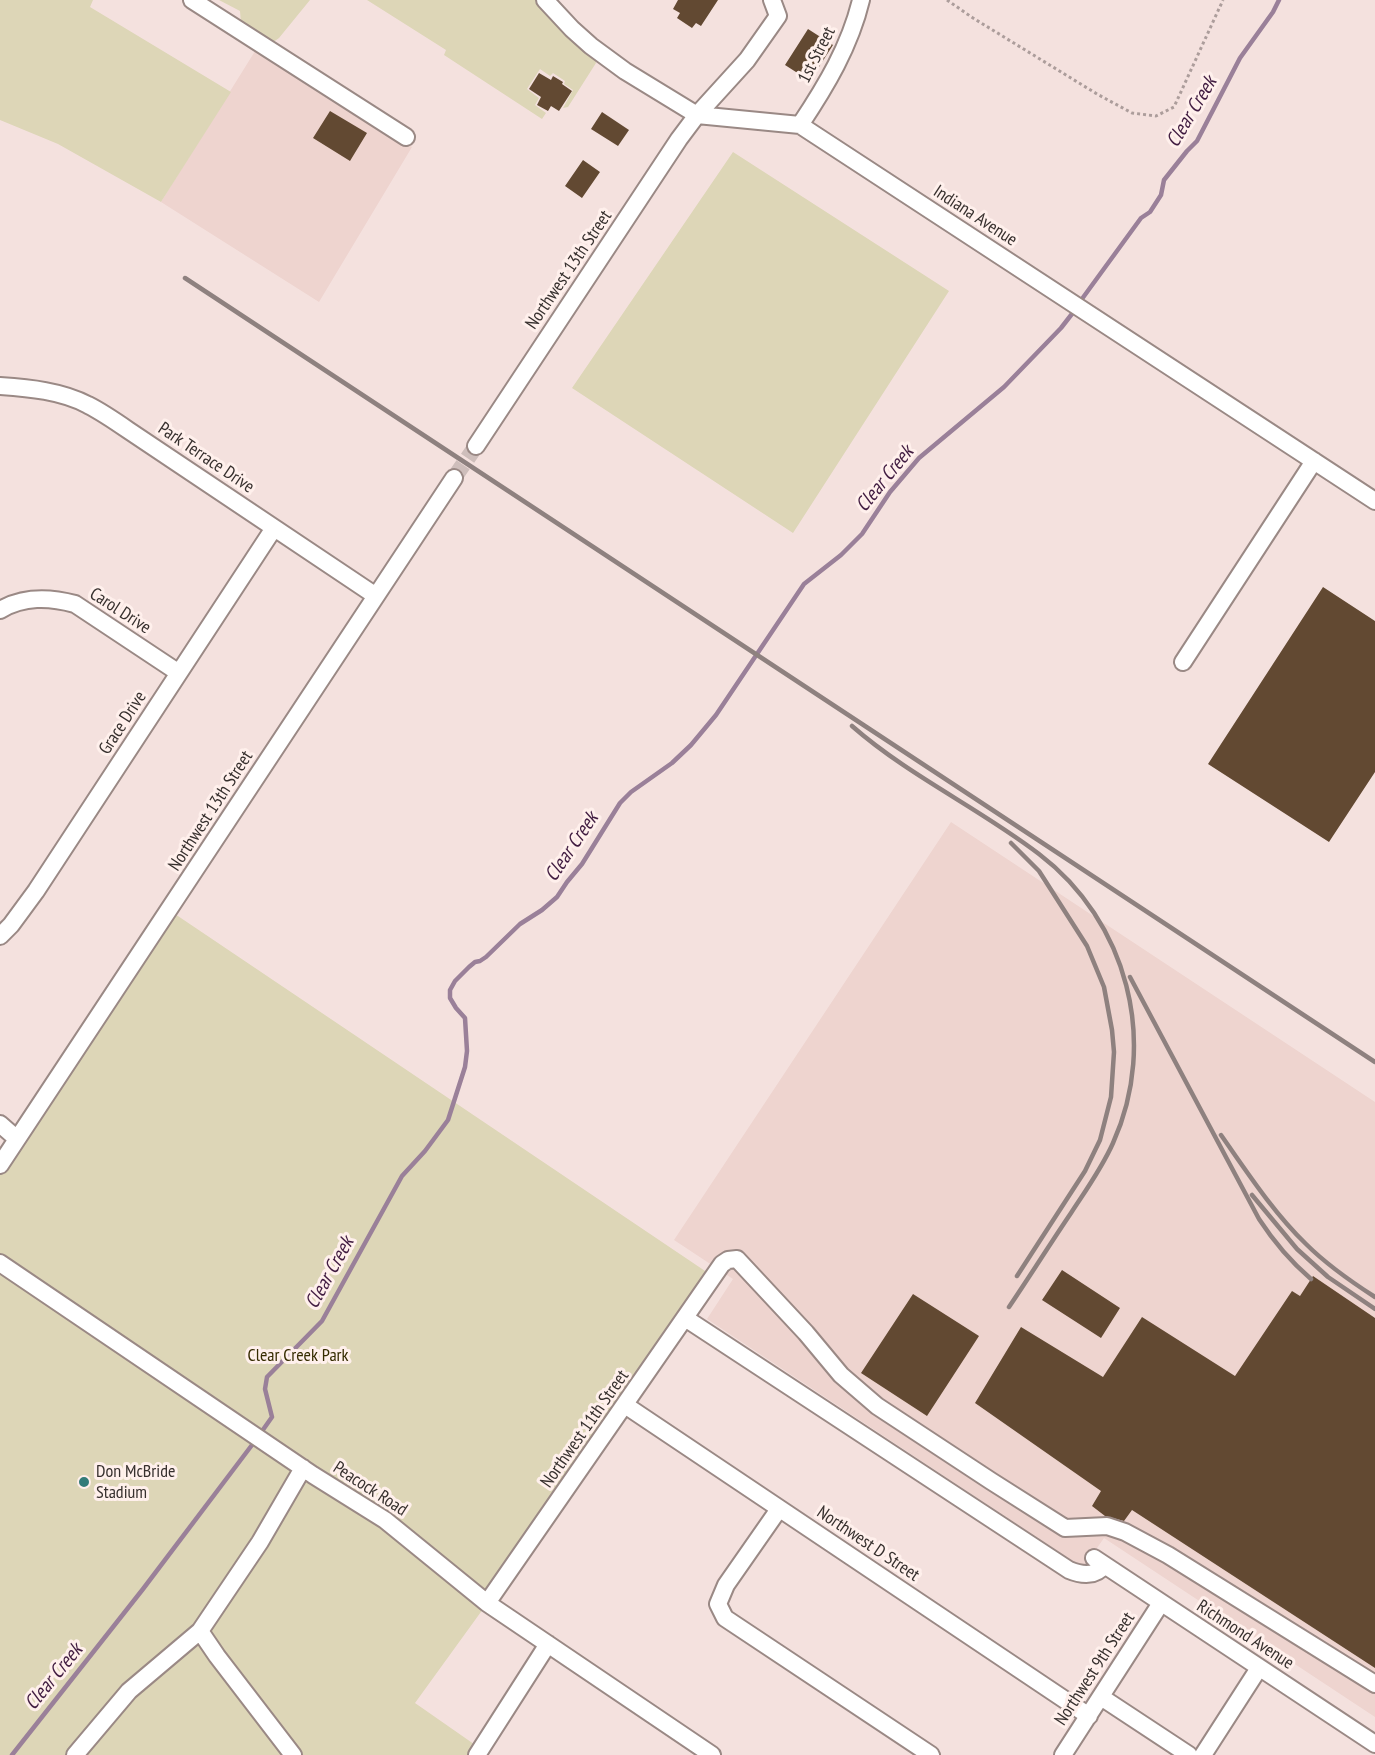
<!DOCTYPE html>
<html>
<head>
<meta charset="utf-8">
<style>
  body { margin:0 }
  canvas { display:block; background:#f4e1de }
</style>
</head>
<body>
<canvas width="1375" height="1755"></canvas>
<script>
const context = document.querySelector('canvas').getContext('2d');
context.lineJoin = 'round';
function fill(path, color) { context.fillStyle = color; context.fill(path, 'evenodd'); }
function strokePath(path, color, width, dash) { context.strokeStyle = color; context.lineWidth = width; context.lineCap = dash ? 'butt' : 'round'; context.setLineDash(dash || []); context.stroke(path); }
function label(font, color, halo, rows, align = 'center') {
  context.font = font + ' "PT Sans Narrow",sans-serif'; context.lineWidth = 6; context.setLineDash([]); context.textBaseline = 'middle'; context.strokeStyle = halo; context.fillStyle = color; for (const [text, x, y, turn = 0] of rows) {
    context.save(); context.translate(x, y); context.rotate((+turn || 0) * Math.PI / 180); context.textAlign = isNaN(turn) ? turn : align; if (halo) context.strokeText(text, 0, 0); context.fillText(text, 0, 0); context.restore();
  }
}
const built = new Path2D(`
  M 257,48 L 412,147 L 319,302 L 161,202 Z
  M 951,822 L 1375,1102 L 1375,1717 L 1104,1538 L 1083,1568 L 707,1319 L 733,1279 L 674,1240 Z`);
const green = new Path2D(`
  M 0,0 L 93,0 L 90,7 L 231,92 L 161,202 L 58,144 L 0,120 Z
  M 219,0 L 310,0 L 279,38 L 272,43 L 241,23 L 240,11 Z
  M 367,0 L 536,0 L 549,16 L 595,59 L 596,63 L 568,107 L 563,108 L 573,90 L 564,84 L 565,81 L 553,73 L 550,76 L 540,69 L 527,89 L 539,98 L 535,105 L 546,113 L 542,119 L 444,55 L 446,50 Z
  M 733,152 L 949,291 L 793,533 L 572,388 Z
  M 169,910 L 714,1277 L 512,1569 L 415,1703 L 481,1749 L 477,1755 L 0,1755 L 0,1165 Z`);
const stream = new Path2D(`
  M 1079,303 L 1141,218 L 1150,212 L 1161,195 L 1164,180 L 1187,151 L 1197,141 L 1240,58 L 1273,12 L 1279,0
  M 260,1434 L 272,1417 L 265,1389 L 267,1377 L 322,1321 L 402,1176 L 425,1151 L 448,1120 L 465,1067 L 467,1051 L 465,1018 L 456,1008 L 450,998 L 450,990 L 455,981 L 469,967 L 475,962 L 480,961 L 486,957 L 520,924 L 542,910 L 557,897 L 567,882 L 582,864 L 620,803 L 631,792 L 672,763 L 691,745 L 716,715 L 804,584 L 841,555 L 862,534 L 890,492 L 919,458 L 1004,387 L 1061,328 L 1075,310
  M 12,1755 L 143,1589 L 255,1441`);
const building = new Path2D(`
  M 678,0 L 718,0 L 701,26 L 696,23 L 692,28 L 677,18 L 680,13 L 673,9 Z
  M 808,29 L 833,45 L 810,81 L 785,65 Z
  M 539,73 L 551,80 L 553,76 L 563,82 L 562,84 L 572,91 L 559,111 L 551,106 L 548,111 L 537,105 L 541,97 L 529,89 Z
  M 330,111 L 367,133 L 350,161 L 313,138 Z
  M 602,112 L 629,130 L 618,146 L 591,129 Z
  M 583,160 L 600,172 L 582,198 L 565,186 Z
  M 1323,587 L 1375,621 L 1375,772 L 1329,842 L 1208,764 Z
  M 1062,1270 L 1120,1308 L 1101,1338 L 1042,1300 Z
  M 1313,1276 L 1375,1318 L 1375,1668 L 1132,1510 L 1124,1521 L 1105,1516 L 1092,1506 L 1101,1491 L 975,1403 L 1021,1327 L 1103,1377 L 1142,1317 L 1235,1376 L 1292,1291 L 1300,1296 Z
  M 913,1294 L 979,1336 L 927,1416 L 861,1373 Z`);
const minorTunnel = new Path2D(`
  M 454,478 L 476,446`);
const path = new Path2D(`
  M 947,0 L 973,18 L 1097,94 L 1132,113 L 1156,116 L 1174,107 L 1223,0`);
const minor = new Path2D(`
  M 192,0 L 406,137
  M 545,0 L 572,29 L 591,46 L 625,71 L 697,115 L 800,125 L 1375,501
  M 800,125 C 826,86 850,46 861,0
  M 0,386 C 29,388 62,391 88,405 C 102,412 115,421 128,430 L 376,596
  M 476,446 L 679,139 L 697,115 L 747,60 L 778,16 L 772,0
  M 0,610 C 24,596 49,597 75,604 L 179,673
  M 1183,662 L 1314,461
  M 0,936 L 11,925 L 36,891 L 274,528
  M 0,1124 L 16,1138
  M 0,1165 L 454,478
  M 0,1263 L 313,1475 L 385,1520 L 487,1603 L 712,1755
  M 685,1318 L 1069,1570 C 1081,1575 1096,1577 1104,1565
  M 625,1405 L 1089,1716
  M 779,1509 L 726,1585 L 718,1604 L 725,1618 L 931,1755
  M 1094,1558 L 1375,1744
  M 487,1603 L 722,1264 L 728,1260 L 737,1259 L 806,1333 L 841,1375 L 877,1406 L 991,1481 L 1065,1528 L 1107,1526 L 1125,1532 L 1168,1555 L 1375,1684
  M 1101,1697 L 1189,1755
  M 75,1755 L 129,1691 L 200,1631
  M 293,1755 L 217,1656 L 200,1631 L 260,1542 L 303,1468
  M 477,1755 L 548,1644
  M 1063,1755 L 1161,1603
  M 1203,1755 L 1259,1668`);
const rail = new Path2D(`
  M 185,278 L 1375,1062
  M 852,726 C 909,776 979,808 1039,854 C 1127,921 1159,1041 1113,1143 C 1102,1168 1086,1190 1071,1213 C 1050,1244 1030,1276 1009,1307
  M 1011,843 L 1039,871 L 1087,946 L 1104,987 L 1112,1030 L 1114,1052 L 1111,1097 L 1100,1140 L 1085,1171 L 1017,1276
  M 1130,977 L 1259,1219 C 1274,1242 1290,1261 1311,1279
  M 1221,1135 C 1247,1172 1273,1212 1306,1244 C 1327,1265 1350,1281 1375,1297
  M 1252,1195 L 1297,1249 L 1328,1277 L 1375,1309`);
const markers = [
  [84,1482,6,"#327b78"]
];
const streetNames = [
  ["1st Street",817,55,-63],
  ["Indiana Avenue",975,216,33],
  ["Northwest 13th Street",569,270,-56],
  ["Park Terrace Drive",206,458,34],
  ["Carol Drive",120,611,33],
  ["Grace Drive",123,723,-57],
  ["Northwest 13th Street",211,811,-57],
  ["Northwest 11th Street",585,1429,-55],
  ["Peacock Road",370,1489,33],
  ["Northwest D Street",868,1544,34],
  ["Richmond Avenue",1245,1635,33],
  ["Northwest 9th Street",1095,1669,-57]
];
const parkNames = [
  ["Clear Creek Park",298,1356]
];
const poiNames = [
  ["Don McBride",96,1472],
  ["Stadium",96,1493]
];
const waterNames = [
  ["Clear Creek",1192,112,-59],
  ["Clear Creek",885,479,-51],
  ["Clear Creek",572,847,-56],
  ["Clear Creek",330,1273,-61],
  ["Clear Creek",54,1677,-51]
];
fill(built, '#eed4cf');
fill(green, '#ddd6b7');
strokePath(stream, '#9a8099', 4.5);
fill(building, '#624932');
strokePath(minorTunnel, '#cebebb', 16, [16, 8]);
strokePath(minor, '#9a8985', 20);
strokePath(path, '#ac9d9b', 3, [3, 3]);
strokePath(minor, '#fff', 16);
strokePath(rail, '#8e817f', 4.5);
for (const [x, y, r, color] of markers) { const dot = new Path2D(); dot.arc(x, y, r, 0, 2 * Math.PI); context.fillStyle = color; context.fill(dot); strokePath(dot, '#fff0ec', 2); }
label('18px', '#37302e', '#fff0ec', streetNames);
label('18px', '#362c00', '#fff0ec', parkNames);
label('18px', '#37302e', '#fff0ec', poiNames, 'left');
label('italic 20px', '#411c41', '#fff0ec', waterNames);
</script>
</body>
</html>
